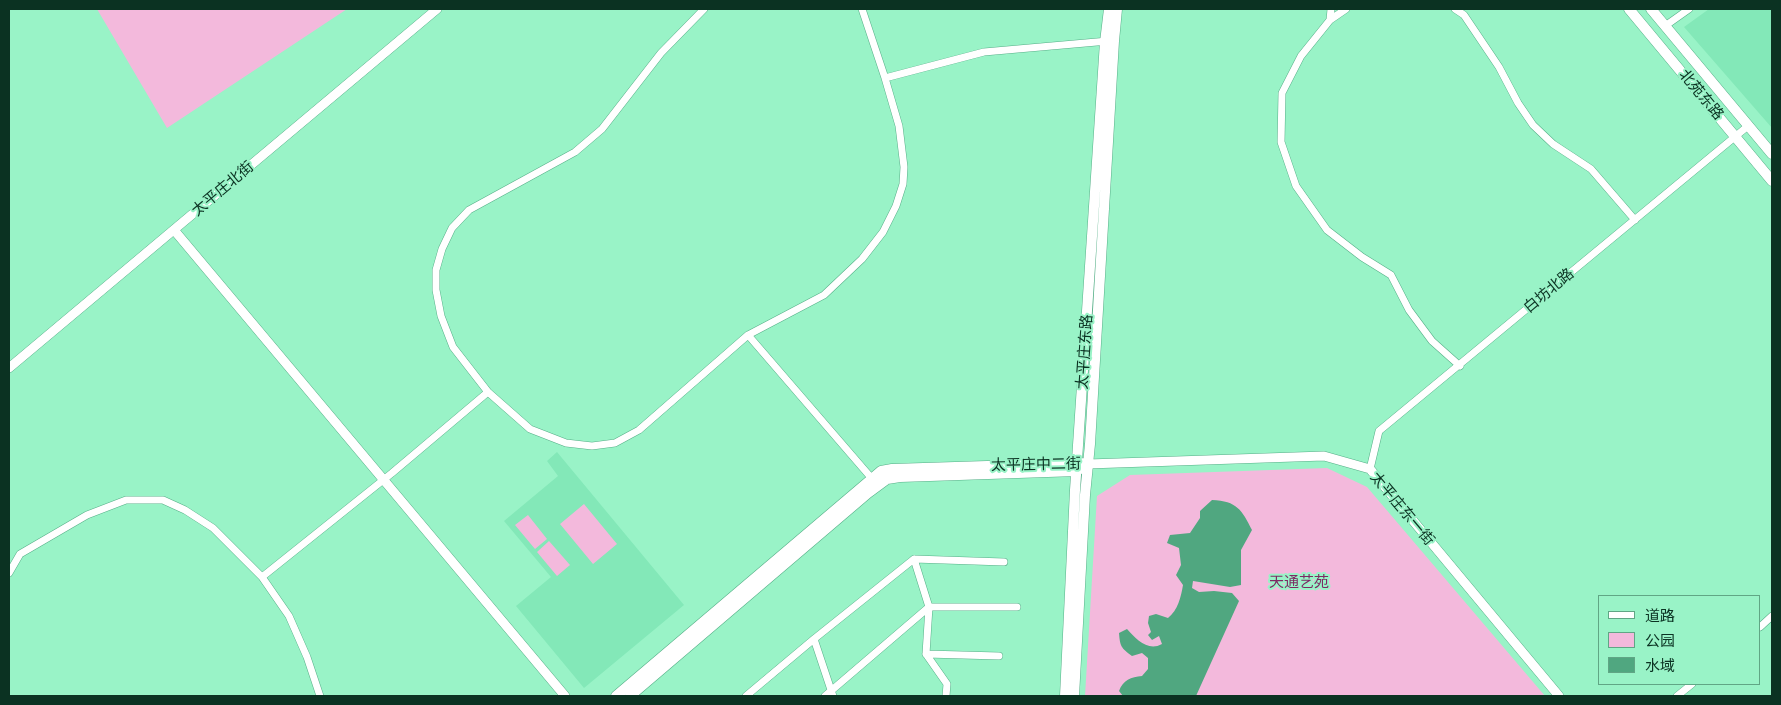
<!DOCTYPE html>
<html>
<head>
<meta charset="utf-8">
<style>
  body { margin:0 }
  #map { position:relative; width:1781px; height:705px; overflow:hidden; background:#99f3c7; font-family:"PT Sans Narrow","Noto Sans SC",sans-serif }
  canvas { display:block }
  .frame { position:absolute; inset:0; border:10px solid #0b3222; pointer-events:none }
  .legend { position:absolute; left:1598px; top:595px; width:162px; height:90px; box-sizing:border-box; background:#99f3c7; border:1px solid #60a685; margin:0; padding:6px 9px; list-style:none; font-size:15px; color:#0b3222 }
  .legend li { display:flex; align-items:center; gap:10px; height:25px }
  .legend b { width:25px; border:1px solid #60a685 }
</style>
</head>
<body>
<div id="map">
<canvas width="1781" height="705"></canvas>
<div class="frame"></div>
<ul class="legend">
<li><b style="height:6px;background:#fff"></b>道路</li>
<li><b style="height:14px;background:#f3b9dc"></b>公园</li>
<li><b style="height:14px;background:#50a780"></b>水域</li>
</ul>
</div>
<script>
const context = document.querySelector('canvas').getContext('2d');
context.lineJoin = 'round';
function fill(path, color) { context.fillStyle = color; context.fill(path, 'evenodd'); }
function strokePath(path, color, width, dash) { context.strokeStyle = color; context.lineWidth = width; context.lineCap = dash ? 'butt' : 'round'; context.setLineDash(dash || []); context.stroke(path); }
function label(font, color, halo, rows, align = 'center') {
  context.font = font + ' "PT Sans Narrow","Noto Sans SC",sans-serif'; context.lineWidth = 4; context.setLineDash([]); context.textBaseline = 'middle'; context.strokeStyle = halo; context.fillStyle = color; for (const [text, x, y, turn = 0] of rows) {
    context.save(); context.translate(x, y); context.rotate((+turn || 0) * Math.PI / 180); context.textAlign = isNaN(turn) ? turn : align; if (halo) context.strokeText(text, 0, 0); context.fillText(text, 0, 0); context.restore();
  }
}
const built = new Path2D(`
  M 1709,9 L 1772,9 L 1772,128 L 1684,27 Z
  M 557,452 L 684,605 L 584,688 L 516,606 L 551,577 L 504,521 L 558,476 L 547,461 Z`);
const green = new Path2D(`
  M 97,9 L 347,9 L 167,128 Z
  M 1327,468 L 1367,487 L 1545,696 L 1085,696 L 1097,496 L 1130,475 Z
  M 584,504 L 617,544 L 593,564 L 560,524 Z
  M 528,515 L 547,539 L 535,549 L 515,525 Z
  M 549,541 L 570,565 L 557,576 L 537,552 Z`);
const water = new Path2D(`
  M 1212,500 C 1237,501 1242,510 1252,530 L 1241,550 L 1241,585 L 1230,587 L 1193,581 L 1192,588 L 1199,592 L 1214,591 L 1232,593 L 1239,601 L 1196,696 L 1123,696 L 1119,691 C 1123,680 1131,677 1142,676 L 1148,669 L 1148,658 L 1142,653 L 1132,656 C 1121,648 1120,646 1119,633 L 1127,629 C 1136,639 1148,652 1162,644 L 1159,636 L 1152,640 L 1148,635 L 1151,632 L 1148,623 L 1149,616 L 1156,614 L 1168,618 C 1178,610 1181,597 1183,585 L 1176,575 L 1181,565 L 1179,548 L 1167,543 L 1170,535 L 1190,533 L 1200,518 L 1200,511 Z`);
const minor = new Path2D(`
  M 704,9 L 661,53 L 602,129 L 575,152 L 469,210 L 452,228 L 442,249 L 436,270 L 436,290 L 441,316 L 453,347 L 488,392 L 530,429 L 566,443 L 592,446 L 615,443 L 639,430 L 748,335 L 824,295 L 862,259 L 883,232 L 896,206 L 903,184 L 904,167 L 899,126 L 885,78 L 862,9
  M 1346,9 L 1330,20 L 1301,56 L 1282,93 L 1281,142 L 1296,186 L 1327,230 L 1362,257 L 1391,275 L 1409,310 L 1432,341 L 1460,366
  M 1455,9 L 1464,15 L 1499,67 L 1518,103 L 1533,125 L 1553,144 L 1591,169 L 1635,220
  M 1330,20 L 1331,9
  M 1665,26 L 1689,9
  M 885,78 L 984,52 L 1108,41
  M 748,335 L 874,481
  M 1370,469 L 1379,431 L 1748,126
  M 914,559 L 929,607 L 926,654 L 999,656
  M 9,573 L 20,554 L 87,515 L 126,500 L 163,500 L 185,510 L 213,528 L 262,577 L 289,616 L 307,657 L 320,696
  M 262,577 L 392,473 L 488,392
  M 1760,627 L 1772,616
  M 814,639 L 833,696
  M 926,654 L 947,684 L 946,696
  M 746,696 L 814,639 L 914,559 L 1004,562
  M 825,696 L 929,607 L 1017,607
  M 1677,696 L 1692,684`);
const tertiary = new Path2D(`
  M 174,230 L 565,696
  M 9,368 L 437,9
  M 1088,464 L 1324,456 L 1370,469 L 1559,696`);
const secondary = new Path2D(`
  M 1629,9 L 1772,181
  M 1651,9 L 1772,154
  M 616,696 L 881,471 L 892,469 L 1082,463
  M 630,696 L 868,493 L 887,479 L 900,477 L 1077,471 L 1081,468
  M 1065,696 L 1075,490 L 1105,42 L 1109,9
  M 1074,696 L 1085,495 L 1090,444 L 1114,41 L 1117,9`);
const streetNames = [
  ["北苑东路",1701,95,50],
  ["太平庄北街",223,189,-40],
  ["白坊北路",1549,291,-40],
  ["太平庄东路",1085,352,-86],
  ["太平庄中二街",1036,465,-1],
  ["太平庄东一街",1402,509,50]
];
const parkNames = [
  ["天通艺苑",1299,583]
];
fill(built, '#83e8b8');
fill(green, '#f3b9dc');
fill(water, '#50a780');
strokePath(minor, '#55af87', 8);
strokePath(tertiary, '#55af87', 10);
strokePath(secondary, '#55af87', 11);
strokePath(minor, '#fff', 7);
strokePath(tertiary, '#fff', 9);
strokePath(secondary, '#fff', 10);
label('15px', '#0b3222', '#99f3c7', streetNames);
label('15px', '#7d2a63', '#99f3c7', parkNames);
</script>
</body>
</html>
